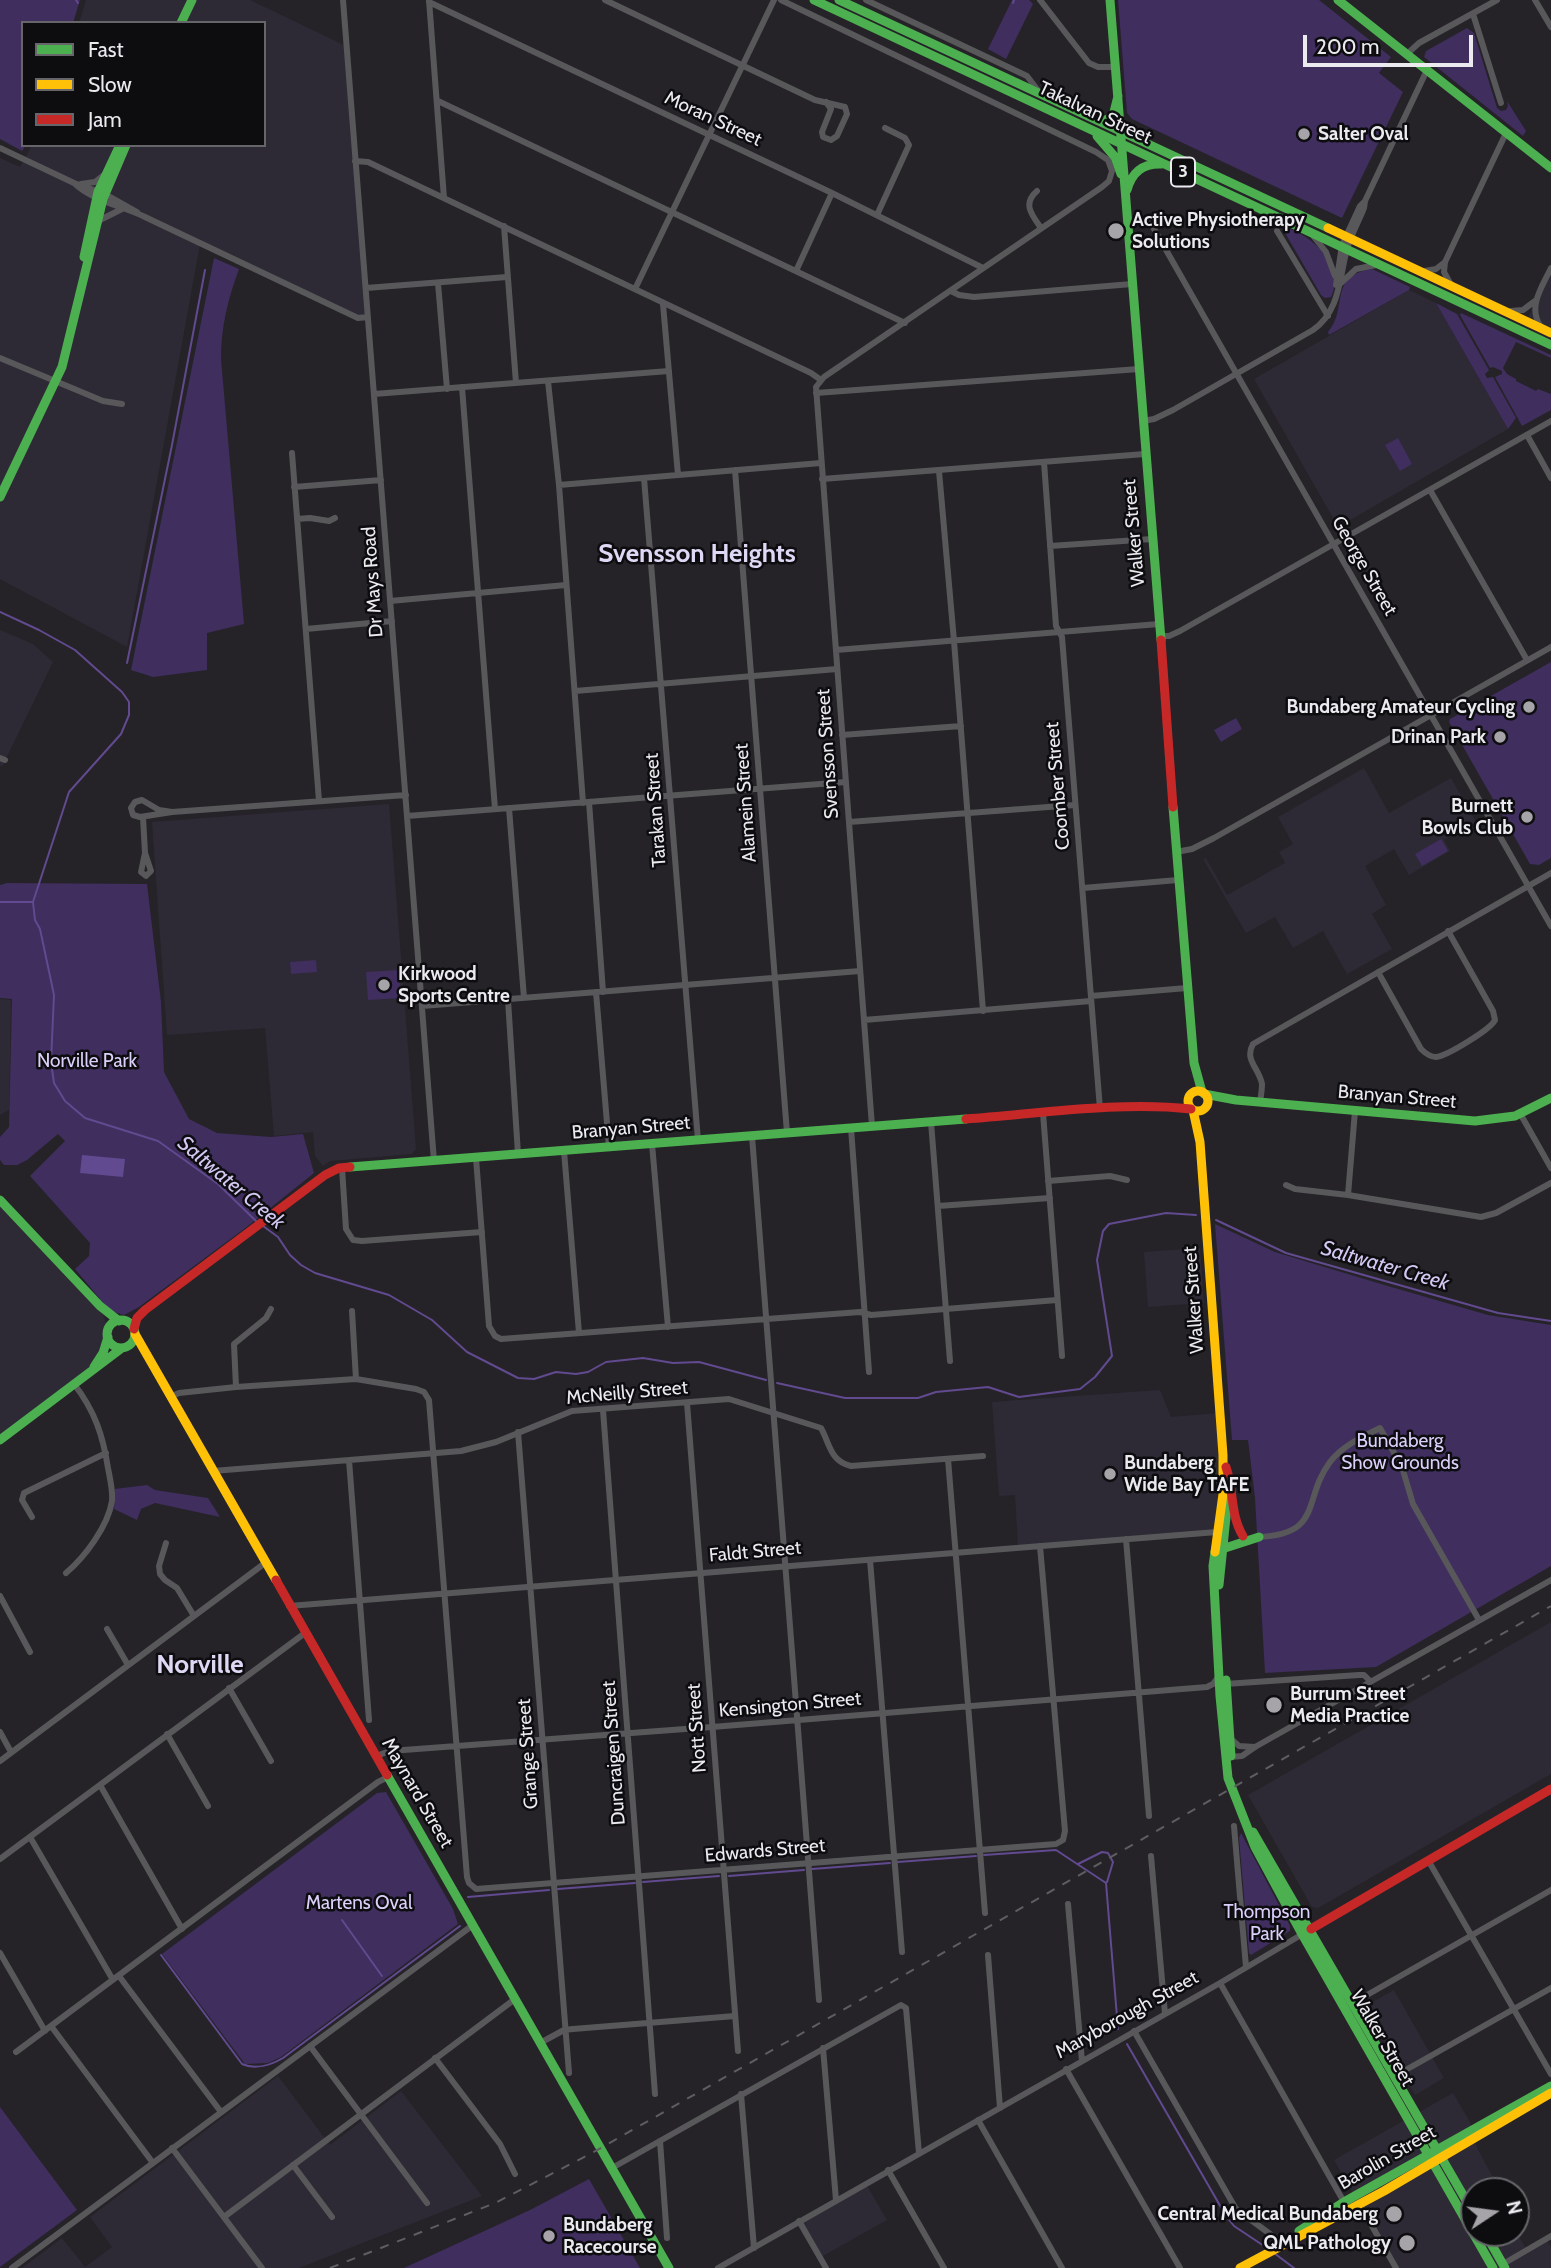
<!DOCTYPE html>
<html>
<head>
<meta charset="utf-8">
<style>
  body { margin:0 }
  #map { position:relative; width:1551px; height:2268px; overflow:hidden; background:#252328; font-family:Cabin,sans-serif }
  canvas { display:block }
  .legend { position:absolute; left:21px; top:21px; width:245px; height:126px; box-sizing:border-box; background:#0d0c0f; border:2px solid #666569; margin:0; padding:9px 12px; list-style:none; font-size:21px; color:#ebeaef }
  .legend li { display:flex; align-items:center; gap:14px; height:35px }
  .legend b { width:35px; border:2px solid #666569 }
  .north { position:absolute; left:1460px; top:2177px; width:70px; height:70px; box-sizing:border-box; background:#0d0c0f; border:2px solid #666569; border-radius:50%; rotate:77deg; font-size:19px; font-weight:700; line-height:28px; text-align:center; color:#ebeaef }
  .north::after { content:''; display:block; margin:auto; width:24px; height:32px; background:#a6a4a9; clip-path:polygon(50% 0,100% 100%,50% 72%,0 100%) }
  .scale { position:absolute; left:1303px; top:35px; width:170px; height:32px; box-sizing:border-box; border:4px solid #ebeaef; border-top:0; padding-left:9px; font-size:21px; line-height:24px; white-space:nowrap; color:#ebeaef; -webkit-text-stroke:5px #0d0c0f; paint-order:stroke }
</style>
</head>
<body>
<div id="map">
<canvas width="1551" height="2268"></canvas>
<ul class="legend">
<li><b style="height:9px;background:#4caf50"></b>Fast</li>
<li><b style="height:9px;background:#ffc107"></b>Slow</li>
<li><b style="height:9px;background:#c62828"></b>Jam</li>
</ul>
<div class="north">N</div>
<div class="scale">200 m</div>
</div>
<script>
const context = document.querySelector('canvas').getContext('2d');
context.lineJoin = 'round';
function fill(path, color) { context.fillStyle = color; context.fill(path, 'evenodd'); }
function strokePath(path, color, width, dash) { context.strokeStyle = color; context.lineWidth = width; context.lineCap = dash ? 'butt' : 'round'; context.setLineDash(dash || []); context.stroke(path); }
function label(font, color, halo, rows, align = 'center') {
  context.font = font + ' Cabin,sans-serif'; context.lineWidth = 5; context.setLineDash([]); context.textBaseline = 'middle'; context.strokeStyle = halo; context.fillStyle = color; for (const [text, x, y, turn = 0] of rows) {
    context.save(); context.translate(x, y); context.rotate((+turn || 0) * Math.PI / 180); context.textAlign = isNaN(turn) ? turn : align; if (halo) context.strokeText(text, 0, 0); context.fillText(text, 0, 0); context.restore();
  }
}
const built = new Path2D(`
  M 86,0 L 250,0 L 346,46 L 367,318 L 358,319 L 200,244 L 127,647 L 0,579 L 0,158 L 20,167 L 32,145 L 264,145 L 264,23 L 79,23 Z
  M 1551,269 L 1551,339 L 1524,326 Z
  M 1409,290 L 1436,303 L 1508,429 L 1338,527 L 1254,379 Z
  M 0,630 L 33,644 L 53,662 L 3,765 L 0,766 Z
  M 1364,768 L 1389,813 L 1451,778 L 1476,822 L 1444,840 L 1450,851 L 1409,875 L 1394,849 L 1365,866 L 1386,905 L 1372,914 L 1392,949 L 1347,974 L 1323,931 L 1293,948 L 1275,917 L 1246,933 L 1203,859 L 1206,858 L 1227,895 L 1285,863 L 1279,852 L 1293,844 L 1278,817 Z
  M 389,804 L 416,1149 L 412,1154 L 330,1161 L 323,1166 L 315,1156 L 313,1132 L 274,1136 L 265,1028 L 167,1035 L 152,822 Z
  M 0,999 L 11,1000 L 9,1110 L 0,1115 Z
  M 0,1201 L 103,1315 L 111,1337 L 106,1355 L 0,1440 Z
  M 1200,1248 L 1204,1303 L 1148,1307 L 1144,1252 Z
  M 1160,1390 L 1171,1417 L 1219,1413 L 1223,1455 L 1217,1532 L 1018,1547 L 1015,1495 L 999,1496 L 992,1402 Z
  M 1551,1622 L 1551,1774 L 1318,1908 L 1312,1907 L 1248,1795 Z
  M 1394,1990 L 1444,2078 L 1415,2095 L 1366,2010 L 1367,2005 Z
  M 278,2076 L 330,2145 L 401,2091 L 482,2196 L 299,2268 L 22,2268 L 62,2238 L 85,2267 L 112,2247 L 90,2217 Z
  M 1453,2093 L 1470,2122 L 1477,2148 L 1494,2179 L 1461,2198 L 1474,2222 L 1474,2233 L 1516,2232 L 1527,2250 L 1546,2239 L 1551,2247 L 1551,2268 L 1395,2268 L 1334,2160 Z
  M 866,2184 L 887,2220 L 821,2257 L 800,2222 Z`);
const green = new Path2D(`
  M 0,0 L 80,0 L 73,23 L 23,23 L 23,145 L 26,145 L 22,151 L 0,139 Z
  M 1012,0 L 1029,0 L 1033,4 L 1006,59 L 988,49 Z
  M 1118,0 L 1319,0 L 1391,57 L 1379,73 L 1403,92 L 1342,218 L 1132,119 L 1127,113 Z
  M 1467,28 L 1474,33 L 1497,108 L 1501,111 L 1506,110 L 1508,106 L 1507,101 L 1526,131 L 1523,136 L 1424,57 L 1426,51 Z
  M 1281,226 C 1308,232 1348,265 1331,297 L 1325,298 L 1321,295 Z
  M 214,258 L 239,269 C 228,299 221,326 221,359 L 244,624 L 207,633 L 207,670 L 153,677 L 131,670 Z
  M 1372,269 L 1410,287 L 1409,290 L 1329,335 L 1328,332 C 1349,308 1327,276 1372,269 Z
  M 1436,303 L 1457,314 L 1489,370 L 1485,374 L 1487,378 L 1493,377 L 1516,418 L 1508,429 Z
  M 1461,313 L 1551,355 L 1551,358 L 1516,342 L 1503,368 L 1507,374 L 1516,379 L 1516,381 L 1536,391 L 1538,389 L 1551,394 L 1551,410 L 1522,426 L 1495,377 L 1502,374 L 1502,371 L 1493,367 L 1490,368 L 1460,315 Z
  M 1398,438 L 1412,464 L 1400,471 L 1385,445 Z
  M 1551,662 L 1551,858 L 1539,865 L 1530,864 L 1449,722 L 1450,719 Z
  M 1236,718 L 1242,729 L 1221,742 L 1214,730 Z
  M 1441,839 L 1448,851 L 1422,866 L 1415,854 Z
  M 7,883 L 147,884 L 161,1002 L 164,1072 L 189,1119 L 217,1133 L 271,1137 L 303,1134 L 314,1173 L 248,1226 L 139,1307 L 124,1315 L 110,1311 L 75,1269 L 89,1256 L 90,1243 L 30,1176 L 65,1141 L 58,1134 L 27,1160 L 17,1165 L 4,1165 L 0,1160 L 0,1137 L 9,1127 L 12,999 L 0,998 L 0,885 Z
  M 316,960 L 317,972 L 291,974 L 290,962 Z
  M 399,970 L 401,998 L 368,1000 L 366,972 Z
  M 1215,1224 L 1275,1252 L 1381,1284 L 1488,1315 L 1551,1325 L 1551,1566 L 1376,1667 L 1265,1673 L 1255,1498 L 1248,1440 L 1232,1440 Z
  M 147,1485 L 155,1490 L 208,1498 L 220,1517 L 155,1503 L 141,1509 L 137,1520 L 114,1509 L 115,1489 Z
  M 386,1792 L 453,1909 L 458,1924 L 281,2057 L 268,2063 L 245,2064 L 162,1954 L 377,1793 Z
  M 1241,1833 L 1290,1926 L 1290,1931 L 1251,1955 L 1249,1953 L 1239,1838 Z
  M 0,2107 L 77,2210 L 0,2267 Z
  M 589,2179 L 640,2268 L 404,2268 L 530,2210 Z`);
const water = new Path2D(`
  M 82,1155 L 125,1159 L 123,1177 L 80,1173 Z`);
const stream = new Path2D(`
  M 76,0 L 78,3
  M 1013,3 L 1014,0
  M 0,612 L 39,630 L 75,650 L 122,692 L 129,702 L 129,715 L 121,734 L 69,792 L 33,902 L 35,920 L 40,929 L 54,995 L 51,1062 L 54,1083 L 65,1101 L 85,1118 L 158,1141 L 218,1184 L 256,1221
  M 127,663 L 172,445 L 205,270
  M 0,902 L 33,902
  M 1216,1220 L 1286,1253 L 1498,1313 L 1551,1321
  M 263,1226 L 278,1237 L 290,1255 L 301,1265 L 315,1273 L 389,1295 L 432,1320 L 467,1352 L 518,1378 L 534,1379 L 556,1372 L 576,1374 L 588,1372 L 606,1362 L 643,1358 L 673,1363 L 699,1362 L 766,1380
  M 777,1383 L 845,1398 L 918,1398 L 936,1392 L 988,1387 L 1019,1397 L 1080,1389 L 1095,1377 L 1112,1356 L 1097,1260 L 1103,1231 L 1109,1224 L 1166,1213 L 1196,1215
  M 984,1855 L 1056,1850 L 1106,1883 L 1118,2029
  M 898,1862 L 976,1856
  M 1078,1864 L 1102,1852 L 1108,1853 L 1113,1862 L 1107,1882
  M 812,1869 L 890,1863
  M 729,1876 L 804,1870
  M 643,1882 L 719,1876
  M 558,1889 L 635,1883
  M 468,1897 L 549,1890
  M 342,1920 L 382,1976
  M 161,1955 L 242,2064 C 255,2070 271,2065 283,2058 L 460,1926
  M 1127,2044 L 1226,2216 L 1234,2226 L 1267,2248
  M 1274,2253 L 1294,2268`);
const street = new Path2D(`
  M 343,0 L 434,1161
  M 429,0 L 444,198
  M 605,0 L 815,100 L 845,107 L 847,114 L 837,136 L 831,140 L 823,137 L 822,132 L 831,109 L 826,102
  M 781,0 L 1096,152 L 1108,160 L 1112,171 L 1109,181 L 1102,187 L 824,377 L 816,387 L 872,1126
  M 866,0 L 1027,76 L 1040,93
  M 1040,0 L 1089,63 L 1098,67 L 1116,67
  M 1535,0 L 1551,27
  M 429,2 L 832,193 L 983,268
  M 1473,14 L 1501,103
  M 1407,54 L 1419,43 L 1497,0
  M 438,101 L 905,323
  M 0,148 L 74,183 L 105,194 L 137,212
  M 355,161 L 368,162 C 516,232 663,304 811,373 L 821,380
  M 74,183 C 92,201 123,206 145,217 C 216,251 287,285 358,318 L 368,317
  M 81,184 L 95,182 L 105,174
  M 1037,191 C 1022,204 1032,215 1041,228
  M 877,215 L 909,145 L 905,138 L 885,128
  M 1149,220 L 1551,926
  M 98,221 L 122,209
  M 504,226 L 516,383
  M 1277,231 L 1328,316
  M 1314,237 L 1326,252 L 1335,276
  M 796,271 L 832,193
  M 1425,271 L 1436,269 L 1445,262
  M 438,283 L 447,389
  M 1341,283 L 1356,269 L 1376,265
  M 1450,283 L 1444,272 L 1445,262 L 1506,133
  M 1336,285 L 1342,245 L 1360,206 L 1365,201
  M 366,288 L 507,277
  M 635,289 L 774,0
  M 951,291 L 959,295 L 974,297 L 1132,284
  M 663,304 L 678,475
  M 1511,311 L 1523,310 L 1535,301
  M 1541,327 C 1527,307 1542,287 1551,268
  M 0,358 L 103,401 L 122,404
  M 548,381 L 559,485 L 583,803
  M 462,387 L 495,809
  M 816,393 L 1139,369
  M 374,394 L 669,371
  M 1143,421 L 1154,419 L 1173,410 L 1313,330 C 1340,311 1339,279 1347,249 C 1351,235 1359,221 1364,208 L 1365,201 L 1427,70
  M 1527,435 L 1551,478
  M 292,453 L 319,801
  M 1044,462 L 1056,626 L 1062,637 L 1100,1109
  M 735,470 L 787,1133
  M 939,471 L 954,641 L 983,1011
  M 644,478 L 698,1140
  M 822,479 L 1145,454
  M 559,485 L 821,463
  M 294,487 L 381,480
  M 1430,490 L 1527,660
  M 297,519 L 310,518 L 329,521 L 335,518
  M 1050,546 L 1152,539
  M 390,601 L 566,585
  M 306,629 L 392,621
  M 1160,636 L 1169,636 L 1180,631 L 1551,421
  M 836,650 L 1159,624
  M 575,691 L 837,669
  M 842,735 L 961,726
  M 0,758 L 5,760
  M 589,802 L 603,992
  M 509,808 L 524,998
  M 172,812 L 140,817 L 133,815 L 131,808 L 135,802 L 142,800 L 159,810 L 172,812 L 406,795
  M 407,816 L 846,782
  M 143,817 L 145,853 L 151,871 L 146,876 L 141,872 L 145,853
  M 849,822 L 1075,805
  M 1176,852 L 1192,849 L 1214,838 L 1551,647
  M 1083,888 L 1178,880
  M 1378,972 L 1421,1049 C 1426,1054 1430,1057 1436,1057 C 1447,1056 1491,1029 1495,1020 L 1493,1011 L 1448,931
  M 596,992 L 609,1147
  M 1091,996 L 1187,988
  M 508,1000 L 518,1154
  M 422,1006 L 860,971
  M 864,1020 L 1091,1001
  M 1260,1102 C 1261,1096 1262,1090 1262,1084 C 1259,1068 1244,1060 1253,1044 L 1551,873
  M 1043,1113 L 1062,1356
  M 1521,1115 L 1551,1168
  M 931,1122 L 950,1361
  M 851,1128 L 869,1372
  M 752,1136 L 819,2000
  M 652,1144 L 668,1327
  M 564,1151 L 579,1333
  M 476,1158 L 489,1326 L 495,1336 L 501,1339 L 860,1312 L 871,1315 L 1057,1300
  M 342,1168 L 346,1229 L 353,1240 L 362,1241 L 482,1232
  M 1048,1181 L 1110,1176 L 1127,1180
  M 1286,1185 L 1295,1189 L 1348,1195 L 1481,1217 L 1496,1213 L 1551,1183
  M 1348,1195 L 1355,1111
  M 938,1206 L 1050,1198
  M 352,1311 L 356,1379
  M 236,1387 L 234,1344 L 266,1318 L 271,1309
  M 170,1397 L 179,1393 L 236,1387 L 356,1379 L 416,1389 L 424,1392 L 429,1400 L 467,1877 L 469,1883 L 476,1889 L 1056,1844 L 1063,1840 L 1065,1831 L 1040,1546
  M 687,1403 L 738,2051
  M 603,1410 L 655,2094
  M 518,1432 L 569,2073
  M 948,1459 L 985,1913
  M 349,1460 L 369,1720
  M 213,1471 L 461,1451 L 496,1442 L 572,1411 L 729,1399 L 821,1428 C 830,1444 830,1461 851,1466 L 983,1456
  M 32,1517 L 22,1500 L 24,1493 L 106,1453
  M 1257,1537 C 1324,1535 1302,1499 1330,1462 C 1342,1446 1362,1437 1380,1428 L 1402,1467 L 1413,1504 L 1479,1620
  M 1126,1539 L 1149,1816
  M 166,1543 L 159,1566 L 160,1574 L 165,1580 L 177,1588 L 194,1616
  M 870,1560 L 902,1952
  M 66,1573 C 85,1557 108,1526 112,1501 C 113,1490 110,1479 108,1468 C 103,1436 95,1411 74,1384
  M 0,1596 L 30,1652
  M 289,1606 L 1217,1532
  M 107,1629 L 128,1665
  M 1225,1684 L 1359,1675 L 1364,1675 L 1370,1681
  M 229,1688 L 271,1761
  M 0,1732 L 11,1752
  M 167,1734 L 208,1806
  M 1231,1739 L 1239,1746 L 1255,1747
  M 376,1756 L 390,1751 L 712,1727 L 1207,1687 L 1213,1684 L 1219,1676
  M 1230,1757 L 1242,1756 L 1255,1747 L 1551,1580
  M 0,1761 L 265,1563
  M 100,1785 L 182,1929
  M 1234,1826 L 1246,1967
  M 30,1837 L 113,1980
  M 1151,1856 L 1165,2014
  M 0,1859 L 305,1633
  M 1428,1860 L 1551,2074
  M 1068,1904 L 1082,2061
  M 0,1953 L 45,2031
  M 988,1955 L 1000,2108
  M 119,1976 L 221,2112
  M 1220,1983 L 1344,2202
  M 1353,2003 L 1551,1890
  M 51,2026 L 153,2163
  M 1134,2031 L 1236,2209 L 1281,2242
  M 540,2043 L 564,2030 L 573,2029 L 735,2016
  M 310,2046 L 427,2203
  M 823,2048 L 836,2200
  M 16,2052 L 378,1782 L 388,1777
  M 435,2058 L 500,2144 L 515,2174
  M 1066,2069 L 1180,2268
  M 1395,2076 L 1551,1988
  M 741,2094 L 754,2248
  M 978,2120 L 1062,2268
  M 660,2141 L 667,2238
  M 172,2148 L 262,2268
  M 293,2165 L 332,2217
  M 612,2168 L 901,2005 L 906,2008 L 919,2153
  M 888,2170 L 944,2268
  M 1360,2205 L 1396,2268
  M 224,2217 L 515,1999
  M 799,2221 L 826,2268
  M 1503,2264 L 1551,2236
  M 12,2268 L 473,1925
  M 718,2268 L 1220,1983 L 1306,1932`);
const fast = new Path2D(`
  M 814,0 L 1551,345
  M 839,0 L 1328,228
  M 1110,0 L 1161,640
  M 1338,0 L 1551,168
  M 181,23 L 192,0
  M 1097,120 L 1106,120 L 1113,116 L 1118,96
  M 1097,136 L 1115,157 L 1121,174
  M 1127,190 C 1132,172 1143,163 1162,164
  M 84,257 L 98,192 L 120,145
  M 0,497 L 62,367 L 103,199 L 126,145
  M 1173,807 L 1194,1063 L 1202,1092
  M 1204,1094 L 1236,1100 L 1475,1121 L 1515,1116 L 1551,1098
  M 350,1167 L 966,1119
  M 0,1200 L 100,1306 L 119,1321
  M107 1334a14 14 0 1 1 28 0a14 14 0 1 1-28 0Z
  M 94,1367 L 103,1353 L 108,1337
  M 0,1440 L 122,1348
  M 1222,1549 L 1259,1537
  M 1215,1552 L 1213,1566 L 1220,1696 L 1228,1778 L 1255,1847 L 1302,1934 L 1493,2268
  M 1219,1585 L 1229,1488
  M 1226,1680 L 1231,1756
  M 387,1775 L 669,2268
  M 1253,1832 L 1474,2214
  M 1299,2231 L 1344,2202 L 1551,2086
  M 1485,2233 L 1505,2268`);
const slow = new Path2D(`
  M 1328,228 L 1551,333
  M1188 1101a10 10 0 1 1 20 0a10 10 0 1 1-20 0Z
  M 1193,1110 L 1200,1142 L 1223,1455 L 1223,1494 L 1215,1552
  M 135,1334 L 276,1580
  M 1240,2268 L 1384,2191 L 1551,2093`);
const jam = new Path2D(`
  M 1161,640 L 1173,807
  M 966,1119 C 1037,1114 1120,1101 1191,1109
  M 134,1329 L 137,1318 L 145,1310 L 325,1175 L 339,1168 L 350,1167
  M 1226,1467 C 1234,1490 1230,1515 1243,1536
  M 276,1580 L 387,1775
  M 1311,1929 L 1551,1789`);
const rail = new Path2D(`
  M 330,2268 L 495,2203 L 592,2153 L 1551,1606`);
const markers = [
  [1304,134,7,"#a6a4a9"],
  [1116,231,9,"#a6a4a9"],
  [1529,707,7,"#a6a4a9"],
  [1500,737,7,"#a6a4a9"],
  [1527,817,7,"#a6a4a9"],
  [384,985,7,"#a6a4a9"],
  [1110,1474,7,"#a6a4a9"],
  [1274,1705,9,"#a6a4a9"],
  [1394,2214,9,"#a6a4a9"],
  [549,2236,7,"#a6a4a9"],
  [1407,2243,9,"#a6a4a9"]
];
const shields = [
  [1183,172,24]
];
const shieldNames = [
  ["3",1183,172]
];
const streetNames = [
  ["Takalvan Street",1095,113,25],
  ["Moran Street",713,119,25],
  ["Walker Street",1134,533,-95],
  ["George Street",1364,566,60],
  ["Dr Mays Road",373,582,-94],
  ["Svensson Street",828,754,-94],
  ["Coomber Street",1058,786,-95],
  ["Alamein Street",746,803,-94],
  ["Tarakan Street",656,810,-94],
  ["Branyan Street",1397,1097,5],
  ["Branyan Street",631,1128,-5],
  ["Walker Street",1194,1300,-94],
  ["McNeilly Street",627,1393,-5],
  ["Faldt Street",755,1552,-5],
  ["Kensington Street",790,1705,-5],
  ["Nott Street",697,1728,-94],
  ["Duncraigen Street",614,1753,-94],
  ["Grange Street",528,1754,-94],
  ["Maynard Street",417,1793,60],
  ["Edwards Street",765,1851,-5],
  ["Maryborough Street",1127,2015,-29],
  ["Walker Street",1382,2038,60],
  ["Barolin Street",1387,2158,-30]
];
const poiNames = [
  ["Salter Oval",1318,134],
  ["Active Physiotherapy",1132,220],
  ["Solutions",1132,242],
  ["Bundaberg Amateur Cycling",1515,707,"right"],
  ["Drinan Park",1486,737,"right"],
  ["Burnett",1513,806,"right"],
  ["Bowls Club",1513,828,"right"],
  ["Kirkwood",398,974],
  ["Sports Centre",398,996],
  ["Bundaberg",1124,1463],
  ["Wide Bay TAFE",1124,1485],
  ["Burrum Street",1290,1694],
  ["Media Practice",1290,1716],
  ["Central Medical Bundaberg",1378,2214,"right"],
  ["Bundaberg",563,2225],
  ["Racecourse",563,2247],
  ["QML Pathology",1391,2243,"right"]
];
const parkNames = [
  ["Norville Park",87,1061],
  ["Bundaberg",1400,1441],
  ["Show Grounds",1400,1463],
  ["Martens Oval",359,1903],
  ["Thompson",1267,1912],
  ["Park",1267,1934]
];
const waterNames = [
  ["Saltwater Creek",231,1183,40],
  ["Saltwater Creek",1385,1266,16]
];
const districtNames = [
  ["Svensson Heights",697,554],
  ["Norville",200,1665]
];
fill(built, '#2d2a35');
fill(green, '#3f2e5e');
fill(water, '#614a8f');
strokePath(stream, '#614a8f', 2);
strokePath(street, '#58585a', 6);
strokePath(fast, '#4caf50', 9);
strokePath(slow, '#ffc107', 9);
strokePath(jam, '#c62828', 9);
strokePath(rail, '#5e5d60', 2, [9, 9]);
for (const [x, y, r, color] of markers) { const dot = new Path2D(); dot.arc(x, y, r, 0, 2 * Math.PI); context.fillStyle = color; context.fill(dot); strokePath(dot, '#0d0c0f', 2.5); }
for (const [x, y, w] of shields) { const box = new Path2D(); box.roundRect(x - w / 2, y - 14.5, w, 29, 5); context.fillStyle = '#0d0c0f'; context.fill(box); strokePath(box, '#ebeaef', 2); }
label('bold 18px', '#ebeaef', null, shieldNames);
label('19px', '#ebeaef', '#0d0c0f', streetNames);
label('bold 19px', '#ebeaef', '#0d0c0f', poiNames, 'left');
label('19px', '#dcd0fb', '#0d0c0f', parkNames);
label('italic 21px', '#d4c8f3', '#0d0c0f', waterNames);
label('bold 26px', '#dfd8f5', '#0d0c0f', districtNames);
</script>
</body>
</html>
